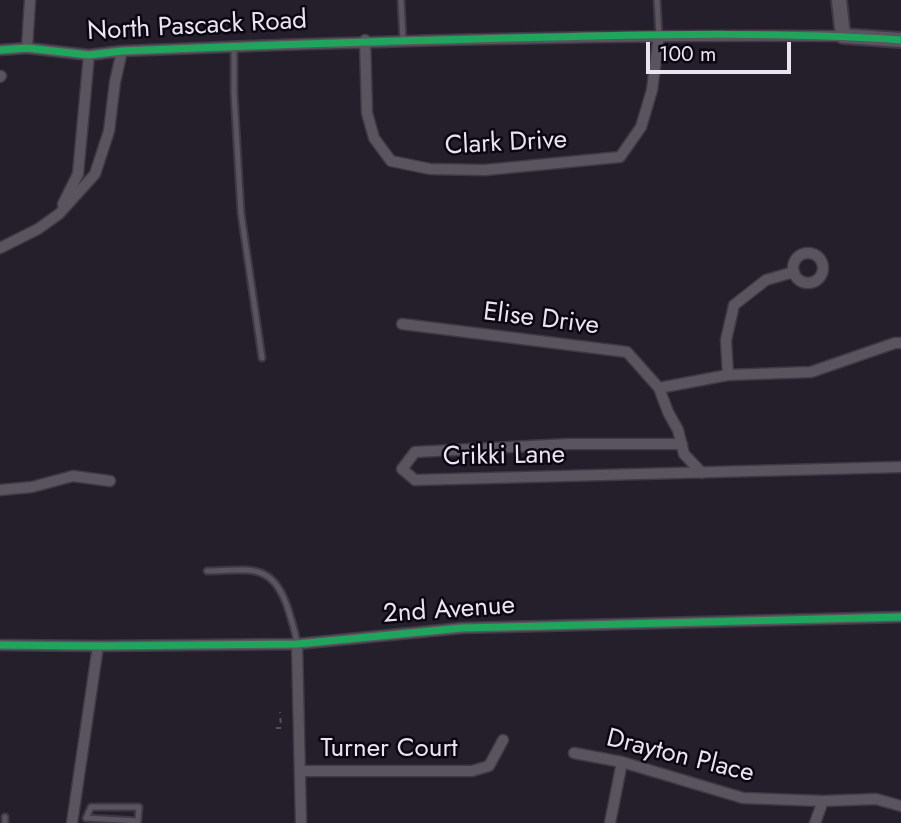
<!DOCTYPE html>
<html>
<head>
<meta charset="utf-8">
<style>
  body { margin:0 }
  #map { position:relative; width:901px; height:823px; overflow:hidden; background:#251f2c; font-family:Jost,sans-serif }
  canvas { display:block }
  .scale { position:absolute; left:646px; top:42px; width:145px; height:32px; box-sizing:border-box; border:4px solid #e9e3f3; border-top:0; padding-left:9px; font-size:21px; line-height:24px; white-space:nowrap; color:#e9e3f3; -webkit-text-stroke:5px #0b0711; paint-order:stroke }
</style>
</head>
<body>
<div id="map">
<canvas width="901" height="823"></canvas>
<div class="scale">100 m</div>
</div>
<script>
const context = document.querySelector('canvas').getContext('2d');
context.lineJoin = 'round';
function strokePath(path, color, width, dash) { context.strokeStyle = color; context.lineWidth = width; context.lineCap = dash ? 'butt' : 'round'; context.setLineDash(dash || []); context.stroke(path); }
function label(font, color, halo, rows, align = 'center') {
  context.font = font + ' Jost,sans-serif'; context.lineWidth = 5; context.setLineDash([]); context.textBaseline = 'middle'; context.strokeStyle = halo; context.fillStyle = color; for (const [text, x, y, turn = 0] of rows) {
    context.save(); context.translate(x, y); context.rotate((+turn || 0) * Math.PI / 180); context.textAlign = isNaN(turn) ? turn : align; if (halo) context.strokeText(text, 0, 0); context.fillText(text, 0, 0); context.restore();
  }
}
const path = new Path2D(`
  M 276,728 L 281,728 L 280,712`);
const lane = new Path2D(`
  M 401,0 L 403,40
  M 657,0 L 659,35
  M 234,46 L 234,93 L 241,213 L 262,358
  M 207,571 C 252,570 274,562 289,612 C 292,623 296,633 297,644
  M 5,823 L 5,817
  M 137,823 L 138,821 L 139,807 L 91,807 L 86,818 L 138,821`);
const street = new Path2D(`
  M 365,40 L 367,113 L 374,138 L 391,161 L 430,169 L 485,170 L 620,157 L 641,127 L 652,90 L 659,35
  M 27,48 L 30,0
  M 0,50 L 27,48 L 89,55 L 122,51 C 363,41 602,34 843,36
  M 0,77 L 1,76
  M 63,204 L 78,174 L 89,55
  M 0,248 L 38,229 L 59,214 L 95,174 L 109,131 L 115,82 L 122,51
  M793 268a15 15 0 1 1 30 0a15 15 0 1 1-30 0Z
  M 402,324 L 627,352 L 659,388 L 668,412 L 678,430 L 684,454 L 702,473
  M 728,375 L 726,340 L 734,305 L 766,280 L 794,272
  M 659,388 L 728,375 L 811,372 L 895,343 L 901,343
  M 682,444 L 569,444 L 415,452 L 402,469 L 415,480 L 901,467
  M 0,490 L 32,487 L 73,476 L 110,481
  M 297,644 L 301,823
  M 0,645 L 98,646 L 297,644 L 462,628 L 901,617
  M 574,753 L 622,762 L 743,798 L 823,801 L 876,799 L 901,806
  M 300,771 L 472,771 L 489,766 L 503,740
  M 72,823 L 98,646
  M 610,823 L 622,762
  M 815,823 L 823,801`);
const secondary = new Path2D(`
  M 839,0 L 843,36 L 901,40`);
const cycleway = new Path2D(`
  M 0,50 L 27,48 L 89,55 L 122,51 C 267,45 412,40 557,37 C 671,34 787,32 901,40
  M 0,645 L 98,646 L 297,644 L 462,628 L 901,617`);
const streetNames = [
  ["North Pascack Road",197,27,-3],
  ["Clark Drive",506,144,-3],
  ["Elise Drive",541,320,7],
  ["Crikki Lane",504,457,-1],
  ["2nd Avenue",449,611,-4],
  ["Turner Court",389,750],
  ["Drayton Place",680,757,14]
];
strokePath(lane, '#3e3944', 9);
strokePath(street, '#3e3944', 13);
strokePath(secondary, '#3e3944', 18);
strokePath(path, '#55515b', 2, [5, 5]);
strokePath(lane, '#59545e', 5);
strokePath(street, '#59545e', 10);
strokePath(secondary, '#59545e', 14);
strokePath(cycleway, '#20a55d', 7);
label('26px', '#e9e3f3', '#0b0711', streetNames);
</script>
</body>
</html>
